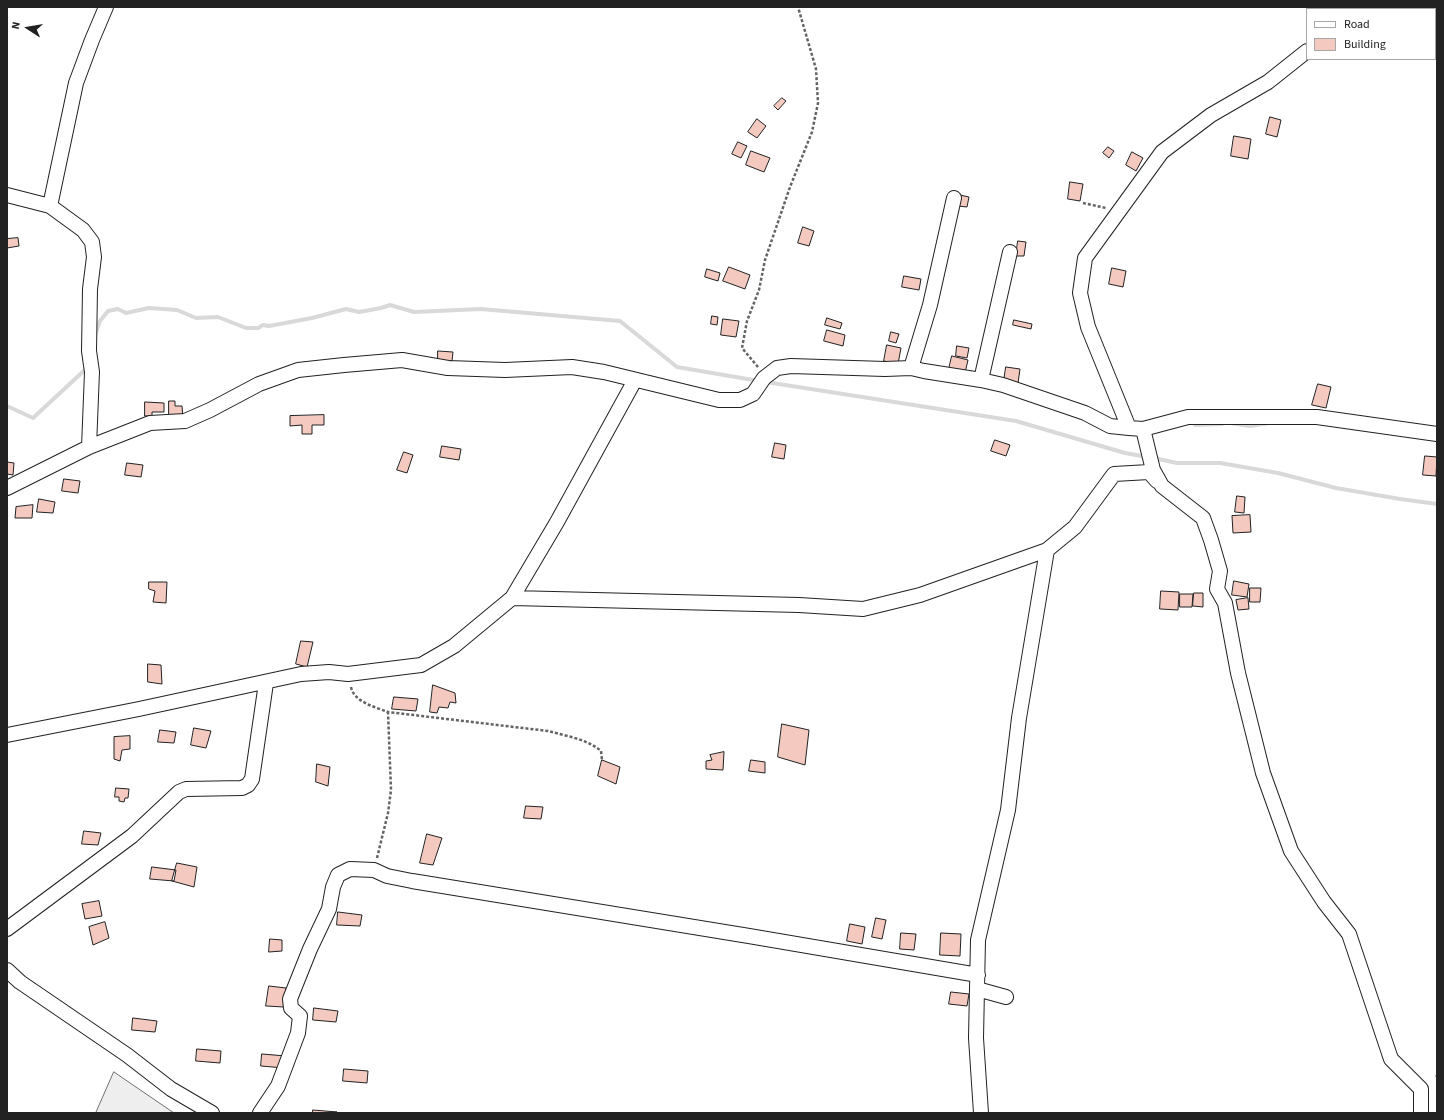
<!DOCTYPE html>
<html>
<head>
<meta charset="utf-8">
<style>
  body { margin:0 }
  #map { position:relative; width:1444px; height:1120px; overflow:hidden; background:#fff; font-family:"Source Sans 3",sans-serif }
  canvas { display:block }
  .frame { position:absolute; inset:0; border:8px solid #222; pointer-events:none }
  .legend { position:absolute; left:1306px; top:8px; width:130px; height:52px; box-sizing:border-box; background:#fff; border:1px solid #a7a7a7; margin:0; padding:5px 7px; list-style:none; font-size:12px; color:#222 }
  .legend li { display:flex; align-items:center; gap:8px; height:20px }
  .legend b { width:20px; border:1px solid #a7a7a7 }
  .north { position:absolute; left:8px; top:8px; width:40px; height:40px; -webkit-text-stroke:3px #fff; paint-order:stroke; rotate:282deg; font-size:11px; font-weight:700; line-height:16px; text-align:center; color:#222 }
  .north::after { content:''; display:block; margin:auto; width:14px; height:18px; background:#222; clip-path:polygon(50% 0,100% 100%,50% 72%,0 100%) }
</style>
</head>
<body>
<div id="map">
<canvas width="1444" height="1120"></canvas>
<div class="frame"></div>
<ul class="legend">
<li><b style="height:5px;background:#fff"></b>Road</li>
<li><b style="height:11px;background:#f3c9c0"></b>Building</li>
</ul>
<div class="north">N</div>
</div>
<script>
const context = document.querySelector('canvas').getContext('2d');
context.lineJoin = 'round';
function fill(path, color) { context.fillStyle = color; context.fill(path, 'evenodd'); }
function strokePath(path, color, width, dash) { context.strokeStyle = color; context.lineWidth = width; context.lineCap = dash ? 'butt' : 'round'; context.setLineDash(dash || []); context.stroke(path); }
const green = new Path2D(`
  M 114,1072 L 174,1113 L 96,1113 Z`);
const stream = new Path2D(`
  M 95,335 L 100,321 L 108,311 L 118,309 L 126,313 L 149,308 L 177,310 L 196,318 L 218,317 L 246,328 L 258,328 L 263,325 L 269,326 L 312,318 L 346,309 L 359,312 L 381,308 L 390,305 L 414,312 L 481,309 L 620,321 L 677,367 L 759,381
  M 766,382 L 1016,421 L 1125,453 L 1147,457
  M 7,406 L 33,418 L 88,367
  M 1230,423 L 1250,426 L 1269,423
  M 1195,425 L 1222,424
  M 1154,458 L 1177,463 L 1220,463 L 1278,473 L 1336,488 L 1400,499 L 1437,504`);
const building = new Path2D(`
  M 782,98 L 786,101 L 778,110 L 774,106 Z
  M 1270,117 L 1281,120 L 1277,137 L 1266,134 Z
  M 757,119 L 766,126 L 757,138 L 748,132 Z
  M 1234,136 L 1251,139 L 1248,159 L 1231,156 Z
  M 738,142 L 747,146 L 741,158 L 732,154 Z
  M 1108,147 L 1114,151 L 1109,158 L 1103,153 Z
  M 751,151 L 770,158 L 764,172 L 746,165 Z
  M 1132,152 L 1143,158 L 1136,171 L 1126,165 Z
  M 1070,182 L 1083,184 L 1080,201 L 1068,199 Z
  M 960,195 L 969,197 L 967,207 L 958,206 Z
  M 803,227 L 814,231 L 809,246 L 798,243 Z
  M 18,238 L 19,246 L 7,248 L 7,239 Z
  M 1018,241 L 1026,242 L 1024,256 L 1016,256 Z
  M 729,267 L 750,275 L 745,289 L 723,281 Z
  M 1112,268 L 1126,271 L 1123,287 L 1109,284 Z
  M 707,269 L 720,273 L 718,281 L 705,277 Z
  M 904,276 L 921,279 L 919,290 L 902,287 Z
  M 712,316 L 718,317 L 717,325 L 711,324 Z
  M 827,318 L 842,323 L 840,329 L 825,325 Z
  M 723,319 L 739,321 L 736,337 L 721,335 Z
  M 1014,320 L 1032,324 L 1031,329 L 1013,325 Z
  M 827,330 L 845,335 L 843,346 L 824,341 Z
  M 891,332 L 899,334 L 896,343 L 889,341 Z
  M 887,345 L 901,348 L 898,364 L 884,361 Z
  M 957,346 L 969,348 L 967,358 L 956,356 Z
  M 438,351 L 453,352 L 452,361 L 438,361 Z
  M 952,356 L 968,360 L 965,373 L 949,369 Z
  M 1006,367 L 1020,369 L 1018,383 L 1004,381 Z
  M 1318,384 L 1331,387 L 1326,408 L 1312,405 Z
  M 169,401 L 175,401 L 175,406 L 182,406 L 183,418 L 169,419 Z
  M 145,402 L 164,403 L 164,412 L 152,412 L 152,416 L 145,416 Z
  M 324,415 L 324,425 L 312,425 L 312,434 L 302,434 L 302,425 L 290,426 L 290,416 Z
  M 995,440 L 1010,445 L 1006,456 L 991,451 Z
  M 775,443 L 786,445 L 784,459 L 772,457 Z
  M 442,446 L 461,449 L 459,460 L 440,457 Z
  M 404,452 L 413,455 L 407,473 L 397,470 Z
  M 1425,456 L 1437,457 L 1436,476 L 1423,475 Z
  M 7,462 L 14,463 L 13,475 L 7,474 Z
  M 127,463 L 143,465 L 141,477 L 125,475 Z
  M 64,479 L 80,481 L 78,493 L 62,491 Z
  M 1237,496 L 1245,497 L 1244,513 L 1235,512 Z
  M 39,499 L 55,502 L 53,513 L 37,512 Z
  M 33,505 L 32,518 L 15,518 L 16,507 Z
  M 1250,515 L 1251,532 L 1233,533 L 1232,516 Z
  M 1234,581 L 1249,584 L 1247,597 L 1232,595 Z
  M 149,582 L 167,582 L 166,603 L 153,602 L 155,591 L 149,589 Z
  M 1250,588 L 1261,588 L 1260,602 L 1250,602 Z
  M 1161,591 L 1179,592 L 1178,610 L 1160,609 Z
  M 1194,593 L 1203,593 L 1203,607 L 1193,606 Z
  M 1180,594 L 1193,594 L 1192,607 L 1180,607 Z
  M 1248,598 L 1249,609 L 1238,610 L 1236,600 Z
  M 301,641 L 313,642 L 307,667 L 296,664 Z
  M 148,664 L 161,665 L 162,684 L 148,682 Z
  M 433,685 L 455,693 L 456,703 L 450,702 L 448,708 L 439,707 L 437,713 L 430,712 Z
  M 394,697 L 418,699 L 416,711 L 392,709 Z
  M 782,724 L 809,730 L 805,765 L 778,757 Z
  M 194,728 L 211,731 L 206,748 L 191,745 Z
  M 160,730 L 176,732 L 174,743 L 158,742 Z
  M 130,736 L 130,749 L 122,750 L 120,761 L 114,759 L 114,737 Z
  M 724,752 L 723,770 L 706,769 L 706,761 L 712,760 L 710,755 Z
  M 602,760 L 620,767 L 616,784 L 598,776 Z
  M 751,760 L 765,762 L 765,773 L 749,771 Z
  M 317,764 L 330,767 L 328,786 L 316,782 Z
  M 116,788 L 129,789 L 128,798 L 125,798 L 124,802 L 119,801 L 119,797 L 115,797 Z
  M 526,806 L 543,807 L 541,819 L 524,818 Z
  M 84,831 L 101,833 L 98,845 L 82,844 Z
  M 427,834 L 442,838 L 433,865 L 420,863 Z
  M 177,863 L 197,867 L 194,887 L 172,881 Z
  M 152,867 L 176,870 L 174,881 L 150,879 Z
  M 99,901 L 102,916 L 85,919 L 82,904 Z
  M 338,912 L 362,915 L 360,926 L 337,925 Z
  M 876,918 L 886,920 L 882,939 L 872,937 Z
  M 105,922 L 109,938 L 93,945 L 89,927 Z
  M 850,924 L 865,927 L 862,944 L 847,941 Z
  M 901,933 L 916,934 L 914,950 L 900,949 Z
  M 941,933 L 961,934 L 960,956 L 940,955 Z
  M 270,939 L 282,940 L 282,951 L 269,952 Z
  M 269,986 L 286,988 L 284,1007 L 266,1006 Z
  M 951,992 L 969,994 L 967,1006 L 949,1004 Z
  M 314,1008 L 338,1011 L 336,1022 L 313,1020 Z
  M 133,1018 L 157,1021 L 155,1032 L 132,1030 Z
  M 197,1049 L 221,1051 L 220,1063 L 196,1061 Z
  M 262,1054 L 286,1056 L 284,1068 L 261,1066 Z
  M 344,1069 L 368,1071 L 367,1083 L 343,1081 Z
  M 313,1110 L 337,1112 L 313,1113 Z`);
const path = new Path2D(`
  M 1083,203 L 1106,208
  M 758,367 L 742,348 L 747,321 L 759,290 L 765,260 L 790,187 L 812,132 L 818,103 L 816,69 L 798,7
  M 351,687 C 354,702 375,707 388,712 L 548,731 C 566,736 587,739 601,751 L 602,760
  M 377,858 L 388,813 L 391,790 L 388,712
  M 1436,1075 L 1437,1076`);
const minor = new Path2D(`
  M 1351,9 L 1353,7
  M 7,195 L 50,206 L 83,230 L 92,242 L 94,257 L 90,289 L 89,351 L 92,372 L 89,447
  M 50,206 L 76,83 L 92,40 L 106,7
  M 911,368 L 930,305 L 954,198
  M 981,380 L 1010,252
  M 1129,428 L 1088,327 L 1080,293 L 1085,258 L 1162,152 L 1211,115 L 1268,82 L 1307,51
  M 1143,429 L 1153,470 L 1162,486 L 1203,518 L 1211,540 L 1220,571 L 1217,589 L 1225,603 L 1238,673 L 1263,773 L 1291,851 L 1324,902 L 1349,934 L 1391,1059 L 1421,1089 L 1421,1113
  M 7,488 L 89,447 L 150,423 L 185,421 L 210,410 L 259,384 L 298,370 L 344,365 L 402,360 L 448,368 L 505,370 L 572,367 L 604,372 L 719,400 L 740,400 L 753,394 L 764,378 L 777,368 L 791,366 L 885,369 L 911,368 L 924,371 L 981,380 L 1003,385 L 1085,413 L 1110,426 L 1129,428 L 1143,429 L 1188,417 L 1317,417 L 1437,434
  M 512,598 L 799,605 L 863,609 L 920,595 L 1047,550 L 1075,527 L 1114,474 L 1149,472 L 1157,481
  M 7,735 L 139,709 L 301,674 L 329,672 L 348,674 L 421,665 L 454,646 L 512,598 L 557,522 L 635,380
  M 7,929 L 132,836 L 179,792 L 186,789 L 242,788 L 248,785 L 252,779 L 266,683
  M 7,970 L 20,982 L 127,1055 L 171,1089 L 212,1113
  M 977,989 L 1006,997
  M 260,1113 L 278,1086 L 298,1033 L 300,1016 L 291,1008 L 290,999 L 310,949 L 329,909 L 333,887 L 338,875 L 350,869 L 374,870 L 387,876 L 412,881 L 749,936 L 978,975
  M 981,1113 L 976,1038 L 978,940 L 1008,810 L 1019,718 L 1047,550`);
fill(green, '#eee');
strokePath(green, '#6f6f6f', 1);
strokePath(stream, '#d9d9d9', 4);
fill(building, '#f3c9c0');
strokePath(building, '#222', 1);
strokePath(minor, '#222', 16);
strokePath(path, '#646464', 2.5, [3, 2]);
strokePath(minor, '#fff', 14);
</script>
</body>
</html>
